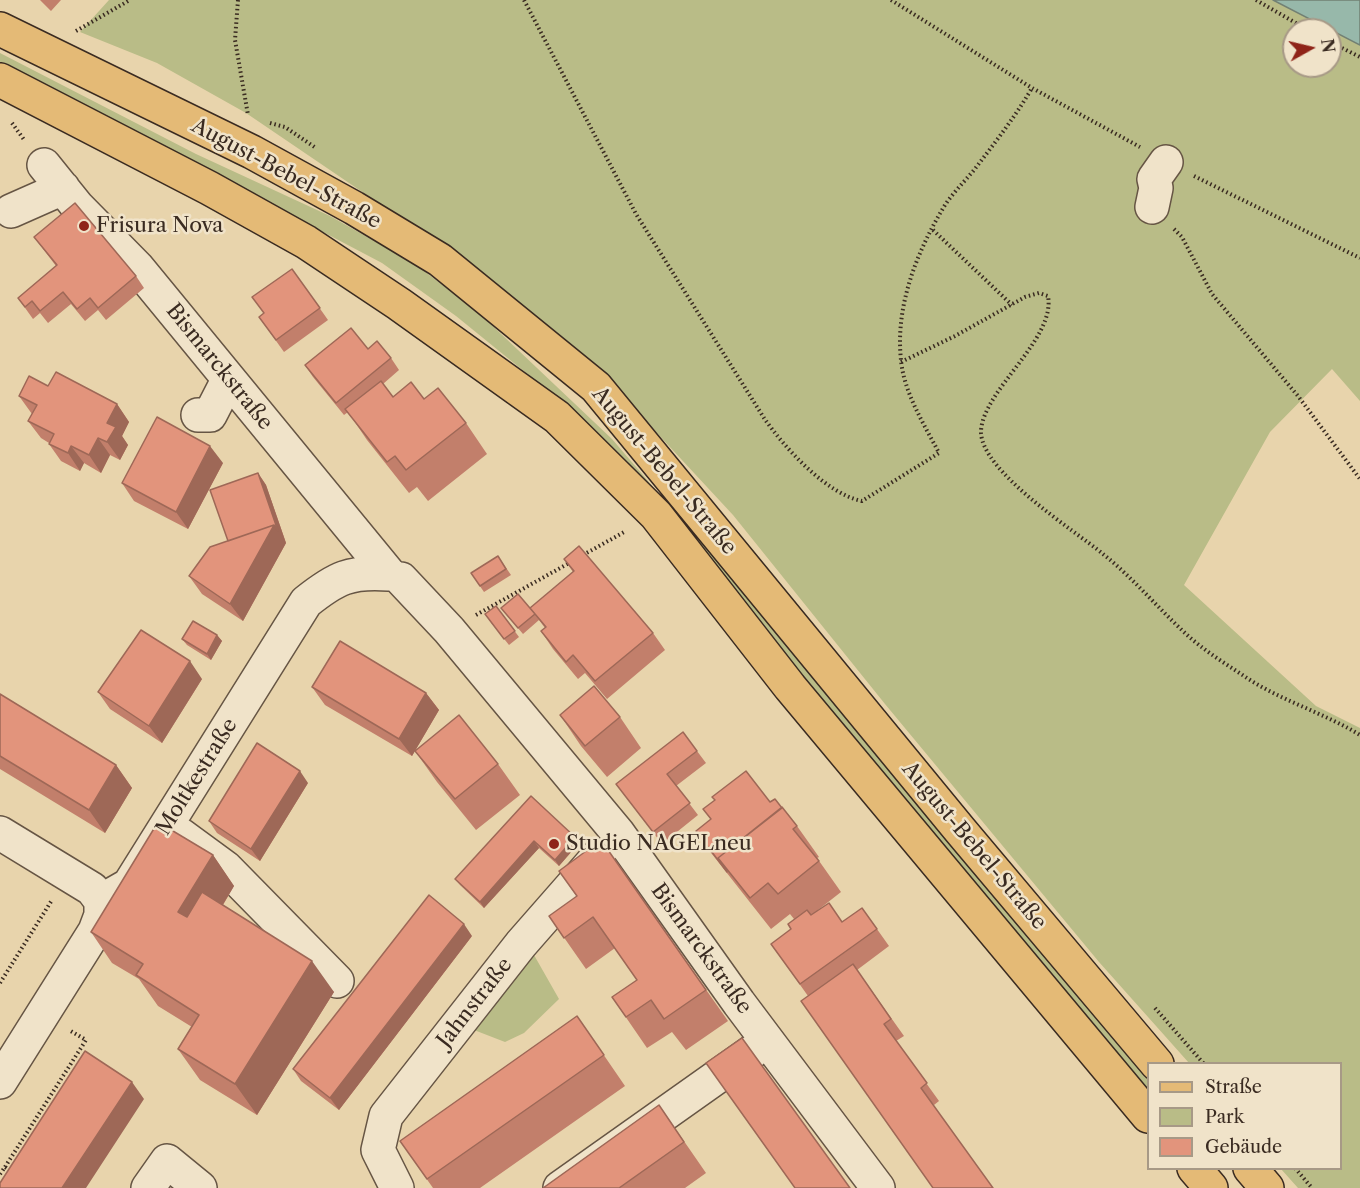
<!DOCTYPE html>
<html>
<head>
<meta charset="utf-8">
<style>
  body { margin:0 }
  #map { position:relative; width:1360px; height:1188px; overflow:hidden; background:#e8d4ac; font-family:"Libre Caslon Text",serif }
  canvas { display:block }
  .legend { position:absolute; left:1147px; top:1062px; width:195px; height:108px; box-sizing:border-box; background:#f0e3c9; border:2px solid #a79986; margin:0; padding:8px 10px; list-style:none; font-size:18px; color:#3a2b21 }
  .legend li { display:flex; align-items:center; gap:12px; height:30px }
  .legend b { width:30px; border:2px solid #a79986 }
  .north { position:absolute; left:1282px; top:18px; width:60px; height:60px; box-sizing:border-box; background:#f0e3c9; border:2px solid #a79986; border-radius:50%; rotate:82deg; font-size:16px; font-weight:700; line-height:24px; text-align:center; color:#3a2b21 }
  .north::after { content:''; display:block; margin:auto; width:21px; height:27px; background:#8f2418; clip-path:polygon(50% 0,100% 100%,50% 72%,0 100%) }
</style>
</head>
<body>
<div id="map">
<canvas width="1360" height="1188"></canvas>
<ul class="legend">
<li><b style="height:8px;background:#e4ba76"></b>Straße</li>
<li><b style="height:16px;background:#b9bc87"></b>Park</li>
<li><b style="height:16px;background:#e2947c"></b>Gebäude</li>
</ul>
<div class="north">N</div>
</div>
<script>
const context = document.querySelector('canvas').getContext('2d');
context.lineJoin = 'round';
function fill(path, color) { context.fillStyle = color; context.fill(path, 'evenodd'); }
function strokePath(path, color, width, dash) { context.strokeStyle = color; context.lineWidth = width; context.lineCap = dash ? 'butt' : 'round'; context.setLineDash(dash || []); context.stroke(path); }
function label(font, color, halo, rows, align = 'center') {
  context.font = font + ' "Libre Caslon Text",serif'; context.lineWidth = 5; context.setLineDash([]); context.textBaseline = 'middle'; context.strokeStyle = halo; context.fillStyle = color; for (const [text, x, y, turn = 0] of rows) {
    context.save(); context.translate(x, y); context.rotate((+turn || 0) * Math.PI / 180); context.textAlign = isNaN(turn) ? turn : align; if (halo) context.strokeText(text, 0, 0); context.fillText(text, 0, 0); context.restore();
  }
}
const green = new Path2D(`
  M 109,0 L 1360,0 L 1360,401 L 1332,369 L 1270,432 L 1184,585 L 1316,706 L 1360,728 L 1360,1188 L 1298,1188 L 1281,1169 L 1340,1168 L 1340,1064 L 1189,1063 L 1099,962 L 885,704 L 733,515 L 604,376 L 486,276 L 246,113 L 157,63 L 80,32 ZM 1294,30 L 1330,30 L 1330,66 L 1294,66 Z
  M 0,53 L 196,154 L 330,216 L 415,264 L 480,314 L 612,439 L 733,580 L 1148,1079 L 1148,1093 L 569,412 L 536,381 L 456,316 L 382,263 L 0,62 Z
  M 534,955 L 559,999 L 524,1033 L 505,1042 L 474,1030 Z`);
const water = new Path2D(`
  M 1273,0 L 1360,0 L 1360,45 Z`);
const path = new Path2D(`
  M 238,0 L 235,40 L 248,115
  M 524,0 L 636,214 L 764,418 C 784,447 826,494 862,501 L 939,453 C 924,424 904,393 901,360 C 895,306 917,251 945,205 C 953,193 964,182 974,170 C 994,144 1015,117 1032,88
  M 891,0 L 1032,88 L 1140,147
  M 1256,0 L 1308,30
  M 76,31 L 130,0
  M 1330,42 L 1360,57
  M 12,123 L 25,141
  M 270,123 L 285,127 L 316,148
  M 1194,176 L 1360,258
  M 1174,229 L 1182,237 L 1212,294 L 1298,396 L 1360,479
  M 933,230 L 1012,305
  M 901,362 L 955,336 L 1025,297 L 1039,293 L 1048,296 C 1056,339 983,390 981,431 C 980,471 1074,530 1103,554 C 1132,577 1157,607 1185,633 C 1203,650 1226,664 1247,678 C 1282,701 1324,713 1360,735
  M 583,555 L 626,531
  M 476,615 L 571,562
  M 0,983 L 52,900
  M 1155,1008 L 1204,1064
  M 5,1167 L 86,1040 L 69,1030
  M 1295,1168 L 1312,1188
  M 0,1174 L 5,1167 L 12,1172`);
const minor = new Path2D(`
  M 44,165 L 77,206 L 137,267 L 389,574
  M 1152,207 L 1156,188 L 1154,179 L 1166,162
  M 11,211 L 63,188
  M 198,415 L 210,415 L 228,380
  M 401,579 L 449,630 L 618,833 L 739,1003 L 878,1188
  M 0,833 L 92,889 L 101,901
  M 181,835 L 226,868 L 337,981
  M 101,901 L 129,885 L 306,602 C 336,578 350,571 389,574
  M 0,1082 L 95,931 L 101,915 L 101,901
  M 148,1188 L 167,1161 L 200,1188
  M 397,1188 L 378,1150 L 386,1116 L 521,944 L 599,855
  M 560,1188 L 752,1052`);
const major = new Path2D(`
  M 0,29 L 252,152 L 354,208 L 440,260 L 596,387 L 960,830 L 1157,1064
  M 0,80 L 209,188 L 306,242 L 399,304 L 557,417 L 656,515 L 790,687 L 1148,1116
  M 1194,1168 L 1211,1188
  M 1250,1168 L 1267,1188`);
const wall = new Path2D(`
  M 40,0 L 61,0 L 51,11 Z
  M 34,237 L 136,276 L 144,288 L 106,320 L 98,310 L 85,321 L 71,304 L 48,323 L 40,313 L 33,319 L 18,298 L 56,266 Z
  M 292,269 L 328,320 L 284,352 L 259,317 L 264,313 Z
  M 368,349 L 391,358 L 399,370 L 383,384 L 393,397 L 424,399 L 466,423 L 487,454 L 428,501 L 417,487 L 409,493 L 367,440 L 348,412 L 344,415 L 313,377 L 305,365 Z
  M 48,386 L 117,404 L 129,422 L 122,436 L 128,445 L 120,460 L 110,455 L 101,473 L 84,463 L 80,471 L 61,461 L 49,444 L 49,443 L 41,438 L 28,421 L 32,414 L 19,396 Z
  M 223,463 L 188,529 L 134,501 L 122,483 Z
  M 258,473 L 266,485 L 286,543 L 243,621 L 202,594 L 189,576 L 228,541 Z
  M 498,556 L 511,575 L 484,592 L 471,573 Z
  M 564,559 L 653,633 L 665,650 L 607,699 L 585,673 L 578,679 L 553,649 L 541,631 L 545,628 L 539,620 L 523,634 L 501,608 L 532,610 L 573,572 Z
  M 496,606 L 519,637 L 509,645 L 489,620 Z
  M 217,635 L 222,641 L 211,660 L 187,645 L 182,639 Z
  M 202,679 L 162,743 L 110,709 L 98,692 Z
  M 312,687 L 426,693 L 439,710 L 412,756 L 325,705 Z
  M 0,694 L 116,765 L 132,788 L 105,833 L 0,769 Z
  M 560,715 L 620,717 L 641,748 L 607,777 L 581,746 Z
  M 415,751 L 498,764 L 520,795 L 476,830 L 437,782 Z
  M 697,751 L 706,763 L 676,786 L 698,815 L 662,844 L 616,784 Z
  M 308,783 L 260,861 L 217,833 L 209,821 Z
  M 531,796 L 579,843 L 559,866 L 539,848 L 484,908 L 460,885 L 455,879 Z
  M 770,802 L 797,826 L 819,857 L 817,858 L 841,892 L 818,910 L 842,922 L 862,908 L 889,946 L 857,970 L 904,1036 L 896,1041 L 939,1101 L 934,1105 L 808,996 L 771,944 L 791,929 L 794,919 L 790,914 L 771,929 L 708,849 L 696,831 L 711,819 L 703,809 Z
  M 601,840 L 728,1021 L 686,1050 L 672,1032 L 647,1048 L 612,997 L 637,980 L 615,948 L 586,969 L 549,916 L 577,897 L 559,871 Z
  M 213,855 L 234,886 L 223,905 L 334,992 L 257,1115 L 200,1080 L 178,1049 L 192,1027 L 158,1006 L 139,979 L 112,963 L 91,932 Z
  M 472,936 L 339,1110 L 301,1081 L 293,1069 Z
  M 577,1016 L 625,1086 L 480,1188 L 433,1188 L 400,1141 Z
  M 659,1105 L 706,1173 L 685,1188 L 543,1188 Z`);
const shadedWall = new Path2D(`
  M 117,404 L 129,422 L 122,436 L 128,445 L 120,460 L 107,442 L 107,423 Z
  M 98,438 L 110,455 L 101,473 L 89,455 Z
  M 71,446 L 84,463 L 80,471 L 68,453 Z
  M 210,446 L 223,463 L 188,529 L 176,512 Z
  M 258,473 L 266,485 L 286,543 L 278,531 Z
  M 274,525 L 286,543 L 243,621 L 230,604 Z
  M 217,635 L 222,641 L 211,660 L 207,654 Z
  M 190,661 L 202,679 L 162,743 L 149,726 Z
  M 426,693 L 439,710 L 412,756 L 399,739 Z
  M 116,765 L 132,788 L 105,833 L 89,810 Z
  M 300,771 L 308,783 L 260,861 L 251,849 Z
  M 575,837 L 579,843 L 559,866 L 555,860 Z
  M 534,841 L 539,848 L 484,908 L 480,902 Z
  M 213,855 L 234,886 L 200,943 L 178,912 Z
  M 464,924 L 472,936 L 339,1110 L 330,1098 Z
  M 312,961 L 334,992 L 257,1115 L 235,1084 Z
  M 132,1082 L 144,1099 L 86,1188 L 62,1188 Z`);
const building = new Path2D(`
  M 75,203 L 136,276 L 98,308 L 90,298 L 77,309 L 63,292 L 40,311 L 32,301 L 25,307 L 18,298 L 57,265 L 34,237 Z
  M 292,269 L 320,308 L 276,340 L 259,317 L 264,313 L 252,297 Z
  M 351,328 L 368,349 L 377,341 L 391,358 L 336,403 L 305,365 Z
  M 56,372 L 117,404 L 107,423 L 116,427 L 107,442 L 98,438 L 89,455 L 71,446 L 68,453 L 49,444 L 54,434 L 28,421 L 37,405 L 19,396 L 29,376 L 48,386 Z
  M 381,381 L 393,397 L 411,382 L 424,399 L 438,388 L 466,423 L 406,470 L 395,456 L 387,462 L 345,409 Z
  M 157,417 L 210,446 L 176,512 L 122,483 Z
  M 258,473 L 278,531 L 274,525 L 228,541 L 210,490 Z
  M 274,525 L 230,604 L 189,576 L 210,547 Z
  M 579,546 L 653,633 L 595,681 L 573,655 L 566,662 L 541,631 L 546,627 L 530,608 L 574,571 L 564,559 Z
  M 498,556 L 506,569 L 480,586 L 471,573 Z
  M 518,594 L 535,614 L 518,628 L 501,608 Z
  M 496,606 L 515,631 L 504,639 L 485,614 Z
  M 193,621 L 217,635 L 207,654 L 182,639 Z
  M 141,630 L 190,661 L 149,726 L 98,692 Z
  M 340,641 L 426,693 L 399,739 L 312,687 Z
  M 594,686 L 620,717 L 585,746 L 560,715 Z
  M 0,694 L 116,765 L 89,810 L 0,756 Z
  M 459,715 L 498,764 L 455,799 L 415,751 Z
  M 683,732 L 697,751 L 667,774 L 690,803 L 653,832 L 616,784 Z
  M 257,743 L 300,771 L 251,849 L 209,821 Z
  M 746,771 L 770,802 L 775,799 L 782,808 L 718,858 L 727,872 L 696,831 L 711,819 L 703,809 L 715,800 L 712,797 Z
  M 531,796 L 575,837 L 555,860 L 534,841 L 480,902 L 455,879 Z
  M 782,807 L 797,826 L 793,829 L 819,861 L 778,894 L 768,883 L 750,898 L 718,858 Z
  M 158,822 L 213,855 L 178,912 L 187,917 L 202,892 L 312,961 L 235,1084 L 178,1049 L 199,1015 L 136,975 L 143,964 L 91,932 Z
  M 601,840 L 706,990 L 664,1019 L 651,1000 L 626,1017 L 612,997 L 637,980 L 593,917 L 564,938 L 549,916 L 577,896 L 559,871 Z
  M 429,895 L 464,924 L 330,1098 L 293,1069 Z
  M 829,903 L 842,922 L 862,908 L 877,929 L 800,984 L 771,944 L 791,929 L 788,924 L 807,910 L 811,915 Z
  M 853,964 L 891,1019 L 884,1024 L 927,1083 L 921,1088 L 993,1188 L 933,1188 L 801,1001 Z
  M 577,1016 L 604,1055 L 427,1179 L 400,1141 Z
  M 742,1038 L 850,1188 L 795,1188 L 706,1063 Z
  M 85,1051 L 132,1082 L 62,1188 L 0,1188 L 0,1183 Z
  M 659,1105 L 684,1142 L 619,1188 L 543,1188 Z`);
const markers = [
  [84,226,6,"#8f2418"],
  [554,844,6,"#8f2418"]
];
const streetNames = [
  ["August-Bebel-Straße",286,174,28],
  ["Bismarckstraße",219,367,51],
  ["August-Bebel-Straße",664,471,50],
  ["Moltkestraße",197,777,-58],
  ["August-Bebel-Straße",974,846,50],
  ["Bismarckstraße",701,949,54],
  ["Jahnstraße",475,1003,-52]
];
const poiNames = [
  ["Frisura Nova",96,226],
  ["Studio NAGELneu",566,844]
];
fill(green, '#b9bc87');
fill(water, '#97b8aa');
strokePath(water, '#728073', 1.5);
strokePath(minor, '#654', 36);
strokePath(major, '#3a2b21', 36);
strokePath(path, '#3a2b21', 4, [1.5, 3]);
strokePath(minor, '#f0e3c9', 33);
strokePath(major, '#e4ba76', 33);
fill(wall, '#c27f6b');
fill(shadedWall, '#9e6857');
fill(building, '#e2947c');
strokePath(building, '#9e6857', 1.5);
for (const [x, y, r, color] of markers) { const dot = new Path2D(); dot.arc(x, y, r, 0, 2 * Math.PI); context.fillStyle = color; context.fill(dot); strokePath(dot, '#f0e3c9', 2); }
label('21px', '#3a2b21', '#f0e3c9', streetNames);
label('21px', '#3a2b21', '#f0e3c9', poiNames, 'left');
</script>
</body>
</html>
